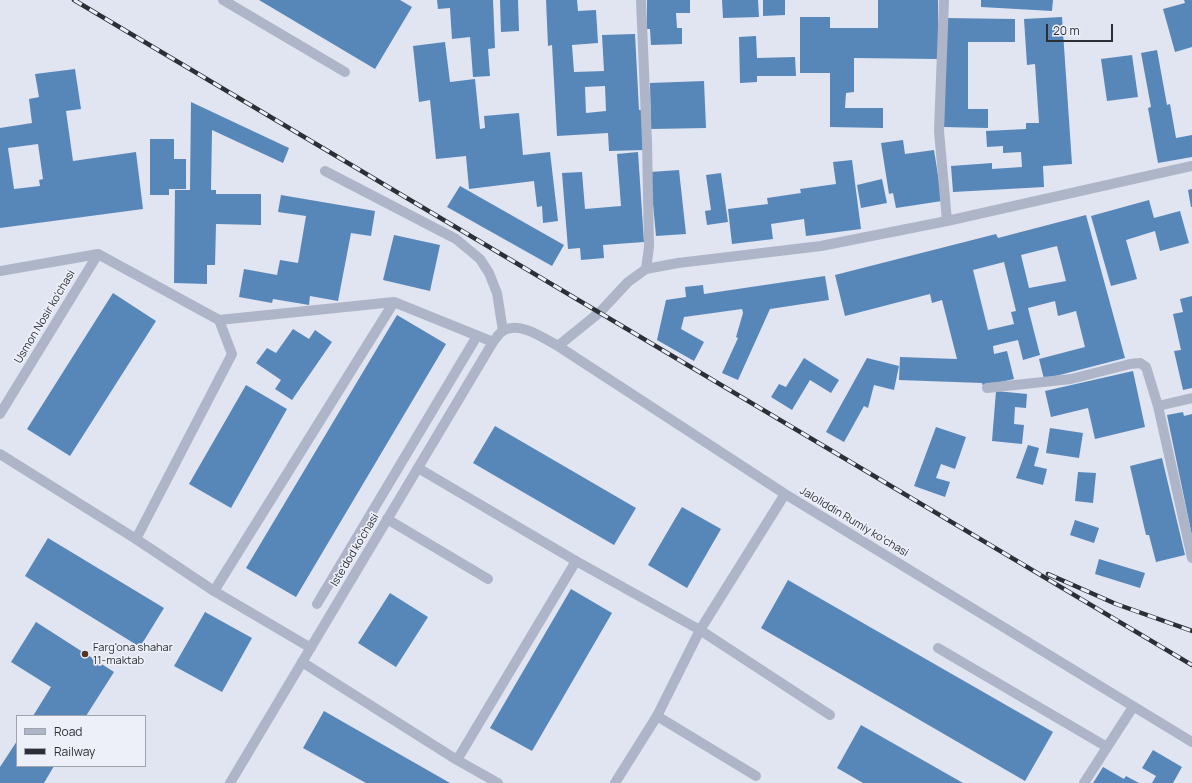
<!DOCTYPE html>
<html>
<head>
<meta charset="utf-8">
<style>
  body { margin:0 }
  #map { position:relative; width:1192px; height:783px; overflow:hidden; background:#e1e4f1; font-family:Manrope,sans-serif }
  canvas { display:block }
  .legend { position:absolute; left:16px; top:715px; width:130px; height:52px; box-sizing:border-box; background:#edeff9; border:1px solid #9fa3ab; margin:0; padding:5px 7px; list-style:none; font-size:12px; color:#2b3037 }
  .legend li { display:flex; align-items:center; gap:8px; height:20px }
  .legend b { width:20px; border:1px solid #9fa3ab }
  .scale { position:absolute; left:1046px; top:24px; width:67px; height:18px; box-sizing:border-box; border:2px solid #2b3037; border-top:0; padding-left:5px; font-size:12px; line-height:14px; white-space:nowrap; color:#2b3037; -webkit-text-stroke:3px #edeff9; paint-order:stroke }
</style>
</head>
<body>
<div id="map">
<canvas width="1192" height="783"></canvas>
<ul class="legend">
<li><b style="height:5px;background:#aeb5c8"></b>Road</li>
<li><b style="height:5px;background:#2b3037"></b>Railway</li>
</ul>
<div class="scale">20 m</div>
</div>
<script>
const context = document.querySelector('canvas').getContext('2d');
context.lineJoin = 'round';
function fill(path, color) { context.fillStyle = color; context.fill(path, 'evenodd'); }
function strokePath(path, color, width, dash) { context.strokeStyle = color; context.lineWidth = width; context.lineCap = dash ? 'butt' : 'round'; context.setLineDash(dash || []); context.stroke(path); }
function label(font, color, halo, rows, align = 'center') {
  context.font = font + ' Manrope,sans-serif'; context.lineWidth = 3.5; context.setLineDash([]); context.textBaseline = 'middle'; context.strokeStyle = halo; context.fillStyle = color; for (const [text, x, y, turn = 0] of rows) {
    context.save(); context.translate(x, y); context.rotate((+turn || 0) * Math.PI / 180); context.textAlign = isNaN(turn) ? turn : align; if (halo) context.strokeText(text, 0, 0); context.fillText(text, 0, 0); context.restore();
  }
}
const building = new Path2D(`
  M 259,0 L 400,0 L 412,7 L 375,69 Z
  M 437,0 L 493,0 L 495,48 L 488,49 L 490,76 L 473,77 L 470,37 L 452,39 L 450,8 L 438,9 Z
  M 500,0 L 518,0 L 519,31 L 501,32 Z
  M 546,0 L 577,0 L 578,11 L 596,10 L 598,43 L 572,45 L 574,72 L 604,71 L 602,35 L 635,34 L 639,110 L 642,110 L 644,150 L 609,151 L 608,133 L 557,136 L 552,45 L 548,46 ZM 605,86 L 606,111 L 586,113 L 585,87 Z
  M 647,0 L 690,0 L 690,13 L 676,13 L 677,28 L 682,28 L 682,44 L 651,45 L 650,29 L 647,29 Z
  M 722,0 L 758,0 L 759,17 L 723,18 Z
  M 763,0 L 785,0 L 785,15 L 763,16 Z
  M 878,0 L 938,0 L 938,59 L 854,58 L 854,92 L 846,93 L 845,108 L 883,108 L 883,128 L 830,127 L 830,73 L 800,73 L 800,17 L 830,17 L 830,28 L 878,28 Z
  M 981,0 L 1053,0 L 1052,11 L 981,7 Z
  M 1184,0 L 1192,0 L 1192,47 L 1175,52 L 1163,9 L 1185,3 Z
  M 1062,17 L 1072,164 L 1043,166 L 1044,187 L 953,192 L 951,166 L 992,163 L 992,169 L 1022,167 L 1021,152 L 1003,153 L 1003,146 L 987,147 L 986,131 L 1026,129 L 1026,123 L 1039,123 L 1035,64 L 1027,65 L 1024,19 Z
  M 945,18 L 1015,19 L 1015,42 L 968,42 L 968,109 L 988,109 L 988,128 L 944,127 Z
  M 756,36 L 757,58 L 795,57 L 796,76 L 757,76 L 757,82 L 740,83 L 739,37 Z
  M 445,42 L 450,82 L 475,79 L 480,129 L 485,128 L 484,116 L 519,113 L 523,155 L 550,152 L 558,221 L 543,223 L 542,206 L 537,207 L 534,181 L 469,189 L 466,156 L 436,159 L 430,100 L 419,102 L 413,46 Z
  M 1157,50 L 1167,105 L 1170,104 L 1176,138 L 1192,135 L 1192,157 L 1158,163 L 1148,108 L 1151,107 L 1141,53 Z
  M 1132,55 L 1138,97 L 1107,101 L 1101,59 Z
  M 75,69 L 81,109 L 66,111 L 73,161 L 136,152 L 143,209 L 0,228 L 0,128 L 32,123 L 29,99 L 39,97 L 35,74 ZM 38,144 L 43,179 L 39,180 L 40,186 L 14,189 L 8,148 Z
  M 704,81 L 706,128 L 651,129 L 650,83 Z
  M 191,102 L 289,148 L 283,163 L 212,130 L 211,190 L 216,190 L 216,194 L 261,194 L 261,225 L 216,224 L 215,265 L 207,265 L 207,284 L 174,283 L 175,190 L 190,190 Z
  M 150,139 L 174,139 L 174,159 L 186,159 L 186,189 L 169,189 L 169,195 L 150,195 Z
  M 903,140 L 905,154 L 934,150 L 942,201 L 896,208 L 893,193 L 889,194 L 881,143 Z
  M 638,152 L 644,242 L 603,245 L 604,258 L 581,260 L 580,248 L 568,249 L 562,173 L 582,172 L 585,209 L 621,206 L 617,154 Z
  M 852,160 L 861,229 L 806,236 L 804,219 L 771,224 L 773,239 L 732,244 L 728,209 L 768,204 L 767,198 L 801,193 L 800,189 L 836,184 L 833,162 Z
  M 679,170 L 686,234 L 656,236 L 650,172 Z
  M 721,173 L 728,222 L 707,225 L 705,211 L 711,210 L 706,175 Z
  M 882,179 L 887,203 L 861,208 L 857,185 Z
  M 460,186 L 564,245 L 552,266 L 447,207 Z
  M 1192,189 L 1192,207 L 1191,207 L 1188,190 Z
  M 281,195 L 375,211 L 371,236 L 351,233 L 338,301 L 310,296 L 309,305 L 273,299 L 272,303 L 239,297 L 244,269 L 277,275 L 280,260 L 298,263 L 306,216 L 278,212 Z
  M 1149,200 L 1154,218 L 1180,211 L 1189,243 L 1160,251 L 1155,231 L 1126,240 L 1137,279 L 1111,286 L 1091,216 Z
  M 1086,215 L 1125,358 L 1044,379 L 1039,359 L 1085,347 L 1076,311 L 1058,316 L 1055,301 L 1028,308 L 1040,355 L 1023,360 L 1018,340 L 993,346 L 994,354 L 1007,351 L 1014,379 L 983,386 L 982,383 L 899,380 L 900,357 L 957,359 L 942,300 L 932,303 L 930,294 L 845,316 L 835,275 L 996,234 L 998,238 ZM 1057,246 L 1066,281 L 1029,288 L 1021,255 ZM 1004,262 L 1016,311 L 1011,312 L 1014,324 L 988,330 L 973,270 Z
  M 394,235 L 440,245 L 430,291 L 383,280 Z
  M 825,276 L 829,300 L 770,309 L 738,380 L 722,373 L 738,338 L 736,337 L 743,313 L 742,309 L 684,317 L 681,329 L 704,342 L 694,361 L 657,340 L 666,300 L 686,297 L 685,287 L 703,285 L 704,294 Z
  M 113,293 L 156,321 L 70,456 L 27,429 Z
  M 1192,296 L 1192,388 L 1183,390 L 1174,351 L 1181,350 L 1173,314 L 1183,312 L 1180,299 Z
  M 397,315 L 446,344 L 296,597 L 246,568 Z
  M 293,329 L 309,339 L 315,330 L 332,342 L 292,400 L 275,389 L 281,380 L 256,363 L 267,348 L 276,353 Z
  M 804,358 L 839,380 L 831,393 L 810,380 L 792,410 L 771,397 L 779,384 L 786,387 Z
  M 867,358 L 899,366 L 894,390 L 874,385 L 868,408 L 864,406 L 844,442 L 826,432 Z
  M 1133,371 L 1145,427 L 1095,439 L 1088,408 L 1051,417 L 1045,391 Z
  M 246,385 L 287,409 L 231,508 L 189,484 Z
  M 996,391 L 1027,394 L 1026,408 L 1015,407 L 1014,424 L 1024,425 L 1022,444 L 992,441 Z
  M 1183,412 L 1184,416 L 1192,414 L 1192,536 L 1167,415 Z
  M 495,426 L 636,508 L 614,545 L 473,463 Z
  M 936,427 L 966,437 L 955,469 L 941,464 L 936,478 L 950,482 L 945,497 L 914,486 Z
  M 1050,428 L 1083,433 L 1079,458 L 1046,453 Z
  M 1028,445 L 1039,448 L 1034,466 L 1047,469 L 1043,485 L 1016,478 Z
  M 1162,458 L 1185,555 L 1156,562 L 1149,535 L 1146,535 L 1130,466 Z
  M 1078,472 L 1096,473 L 1093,503 L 1075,501 Z
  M 682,507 L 721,529 L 687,588 L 648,565 Z
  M 1075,520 L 1099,528 L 1094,543 L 1070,535 Z
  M 48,538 L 164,608 L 140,647 L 25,576 Z
  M 1099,559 L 1145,573 L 1140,588 L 1095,574 Z
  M 788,580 L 1053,732 L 1025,781 L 761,628 Z
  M 571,589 L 612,613 L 532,751 L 490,728 Z
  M 390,593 L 428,617 L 396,667 L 358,643 Z
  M 205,612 L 252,638 L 222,692 L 174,666 Z
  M 36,622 L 114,672 L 86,716 L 33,716 L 51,687 L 11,662 Z
  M 324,711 L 450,783 L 366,783 L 303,748 Z
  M 861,725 L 963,783 L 863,783 L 837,768 Z
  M 17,741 L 17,766 L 54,766 L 44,783 L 0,783 L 0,767 Z
  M 1153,750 L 1182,767 L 1173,783 L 1152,783 L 1156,776 L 1142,768 Z
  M 1103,767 L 1124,779 L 1126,776 L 1139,783 L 1093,783 Z`);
const lane = new Path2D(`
  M 223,0 L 345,72
  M 641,0 L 647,142 L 649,247 L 646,269
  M 944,0 L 939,131 L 947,221
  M 325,171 L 456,239 L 480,259 L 489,273 L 497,293 L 503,331
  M 98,254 L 219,320 L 394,302
  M 987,388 L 1071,379 L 1130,364 L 1140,363 L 1146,367 L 1158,406 L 1192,558
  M 1158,406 L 1192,398
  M 418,468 L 576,561 L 700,630 L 830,715
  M 387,519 L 488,579
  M 136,539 L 232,354 L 219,320
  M 214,591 L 394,302 L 493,342
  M 317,604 L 477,336
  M 938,648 L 1107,747
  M 302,662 L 457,760 L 498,783
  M 657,716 L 756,776
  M 457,760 L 576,561`);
const street = new Path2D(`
  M 0,271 L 98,254
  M 558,346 L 600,312 L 628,282 L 646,269 L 678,263 L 821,246 L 947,221 L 1192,166
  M 0,414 L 98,254
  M 0,454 L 136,539 L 214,591 L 311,648
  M 230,783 L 493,342 C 496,338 500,332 504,330 C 522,322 543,338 558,346 L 785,494 L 1192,742
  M 615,783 L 657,716 L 700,630 L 785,494
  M 1084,783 L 1133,707`);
const rail = new Path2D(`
  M 74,0 L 1192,665
  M 1048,574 L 1116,604 L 1192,631`);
const markers = [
  [85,654,4,"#553525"]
];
const streetNames = [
  ["Usmon Nosir ko'chasi",45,317,-59],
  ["Jaloliddin Rumiy koʻchasi",854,522,31],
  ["Iste'dod ko'chasi",355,550,-59]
];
const poiNames = [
  ["Farg'ona shahar",93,648],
  ["11-maktab",93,661]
];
fill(building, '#5787b9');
strokePath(lane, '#aeb5c8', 10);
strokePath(street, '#aeb5c8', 10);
strokePath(rail, '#2b3037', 4.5);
strokePath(rail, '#edeff9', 3, [9]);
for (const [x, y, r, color] of markers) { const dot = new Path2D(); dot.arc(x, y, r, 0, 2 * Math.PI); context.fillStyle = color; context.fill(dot); strokePath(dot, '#edeff9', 1.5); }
label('11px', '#2b3037', '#edeff9', streetNames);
label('11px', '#2b3037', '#edeff9', poiNames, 'left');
</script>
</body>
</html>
